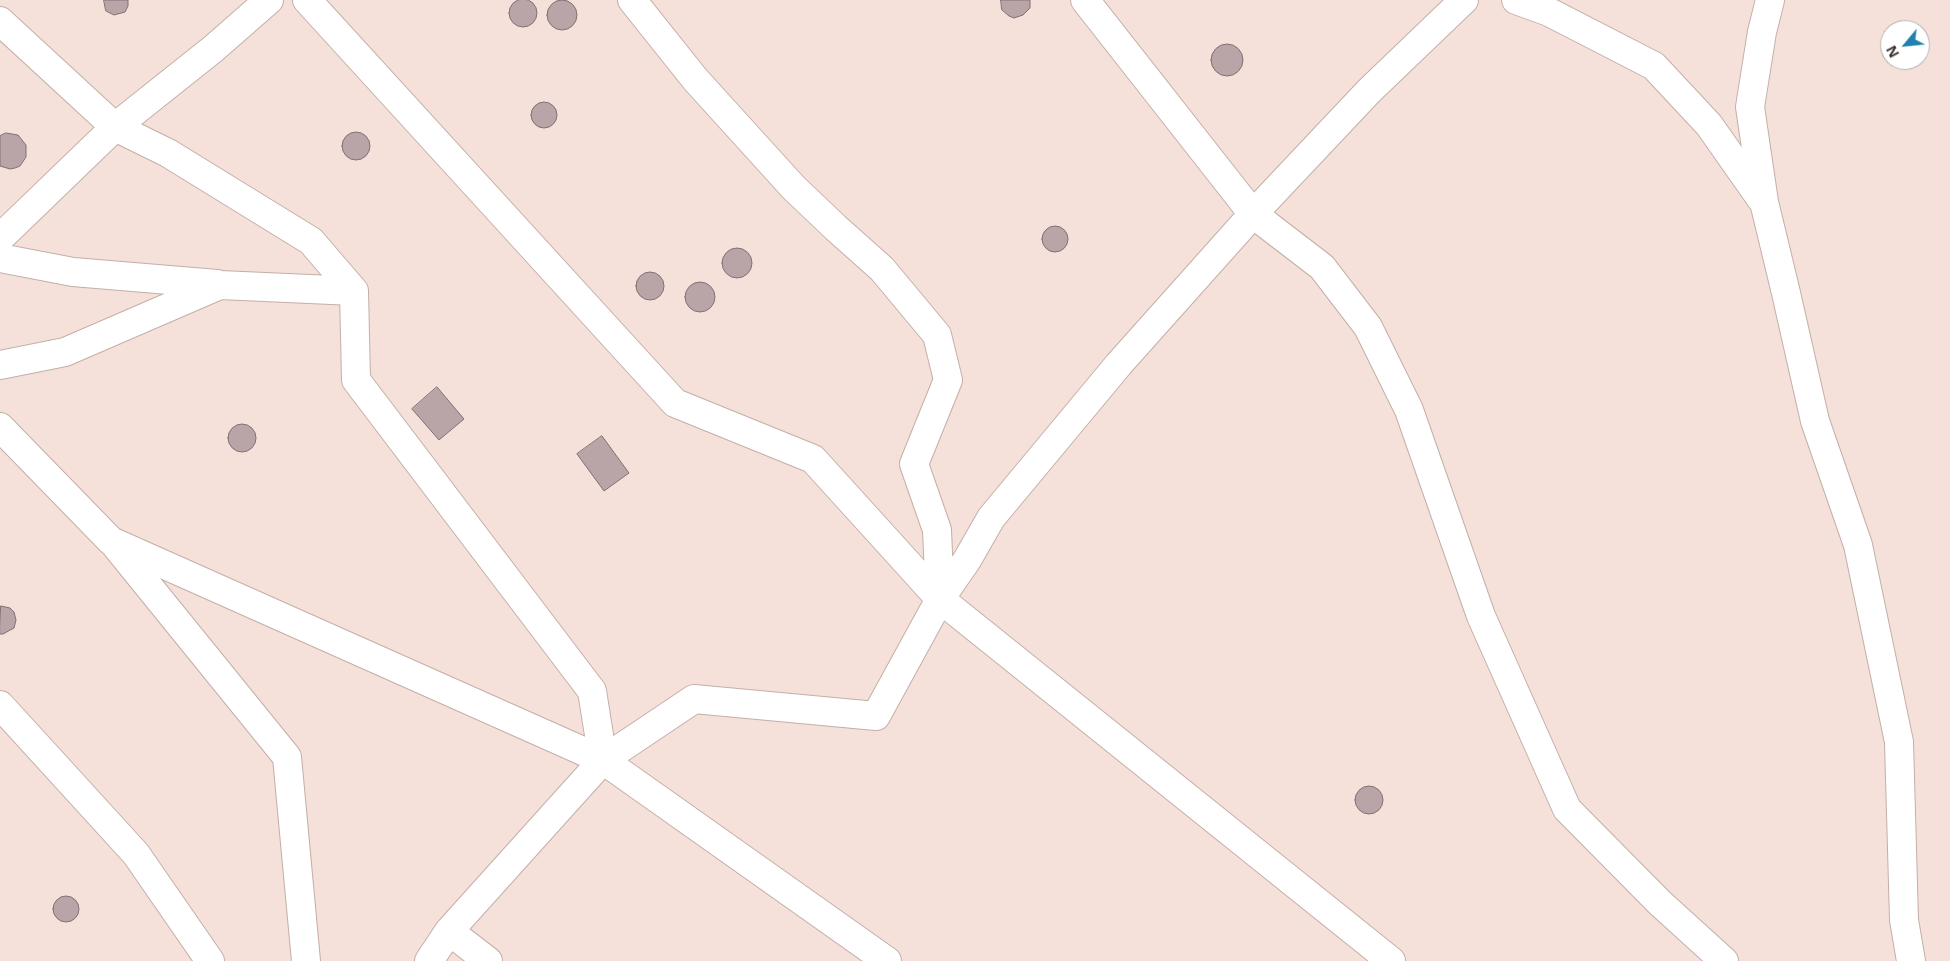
<!DOCTYPE html>
<html>
<head>
<meta charset="utf-8">
<style>
  body { margin:0 }
  #map { position:relative; width:1950px; height:961px; overflow:hidden; background:#f6e1da; font-family:"Open Sans",sans-serif }
  canvas { display:block }
  .north { position:absolute; left:1880px; top:20px; width:50px; height:50px; box-sizing:border-box; background:#fff; border:1px solid #afacab; border-radius:50%; rotate:242deg; font-size:14px; font-weight:700; line-height:20px; text-align:center; color:#38302d }
  .north::after { content:''; display:block; margin:auto; width:18px; height:22px; background:#2181ad; clip-path:polygon(50% 0,100% 100%,50% 72%,0 100%) }
</style>
</head>
<body>
<div id="map">
<canvas width="1950" height="961"></canvas>
<div class="north">N</div>
</div>
<script>
const context = document.querySelector('canvas').getContext('2d');
context.lineJoin = 'round';
function fill(path, color) { context.fillStyle = color; context.fill(path, 'evenodd'); }
function strokePath(path, color, width, dash) { context.strokeStyle = color; context.lineWidth = width; context.lineCap = dash ? 'butt' : 'round'; context.setLineDash(dash || []); context.stroke(path); }
const building = new Path2D(`
  M509 13a14 14 0 1 1 28 0a14 14 0 1 1-28 0Z
  M 104,0 L 128,0 L 128,6 L 125,12 L 114,15 L 106,11 Z
  M 1001,0 L 1030,0 L 1030,8 L 1023,15 L 1014,18 L 1009,16 L 1002,10 Z
  M547 15a15 15 0 1 1 30 0a15 15 0 1 1-30 0Z
  M1211 60a16 16 0 1 1 32 0a16 16 0 1 1-32 0Z
  M531 115a13 13 0 1 1 26 0a13 13 0 1 1-26 0Z
  M342 146a14 14 0 1 1 28 0a14 14 0 1 1-28 0Z
  M 6,133 L 18,135 L 26,145 L 26,157 L 20,166 L 15,168 L 10,169 L 0,166 L 0,136 Z
  M1042 239a13 13 0 1 1 26 0a13 13 0 1 1-26 0Z
  M722 263a15 15 0 1 1 30 0a15 15 0 1 1-30 0Z
  M636 286a14 14 0 1 1 28 0a14 14 0 1 1-28 0Z
  M685 297a15 15 0 1 1 30 0a15 15 0 1 1-30 0Z
  M 437,387 L 464,419 L 439,440 L 412,409 Z
  M228 438a14 14 0 1 1 28 0a14 14 0 1 1-28 0Z
  M 602,436 L 629,473 L 604,491 L 577,454 Z
  M 1,606 L 10,608 L 14,612 L 16,620 L 14,628 L 3,634 L 0,634 Z
  M1355 800a14 14 0 1 1 28 0a14 14 0 1 1-28 0Z
  M53 909a13 13 0 1 1 26 0a13 13 0 1 1-26 0Z`);
const street = new Path2D(`
  M 307,0 L 675,403 L 813,459 L 940,599 L 1391,961
  M 632,0 L 695,79 L 793,187 L 836,228 L 882,269 L 937,335 L 948,380 L 914,464 L 937,530 L 940,599
  M 1085,0 L 1253,214 L 1322,267 L 1368,327 L 1409,410 L 1481,616 L 1567,809 L 1660,903 L 1724,961
  M 1516,0 L 1549,12 L 1654,66 L 1709,125 L 1761,199
  M 1770,0 L 1762,32 L 1750,107 L 1764,202 L 1786,293 L 1815,421 L 1858,545 L 1899,742 L 1904,920 L 1911,961
  M 0,21 L 115,127 L 168,153 L 311,241 L 354,291 L 356,380 L 592,691 L 603,760 L 887,961
  M 0,238 L 115,127 L 213,49 L 269,0
  M 0,258 L 73,272 L 217,284
  M 0,365 L 65,352 L 220,285 L 354,291
  M 0,427 L 111,541 L 603,760 L 694,699 L 876,716 L 940,599 L 967,560 L 991,518 L 1119,364 L 1253,214 L 1369,91 L 1464,0
  M 116,546 L 287,757 L 306,961
  M 0,705 L 136,854 L 210,961
  M 449,931 L 488,961
  M 429,961 L 449,931 L 603,760`);
fill(building, '#b9a4a8');
strokePath(building, '#836f73', 1);
strokePath(street, '#c3afa8', 30);
strokePath(street, '#fff', 28);
</script>
</body>
</html>
